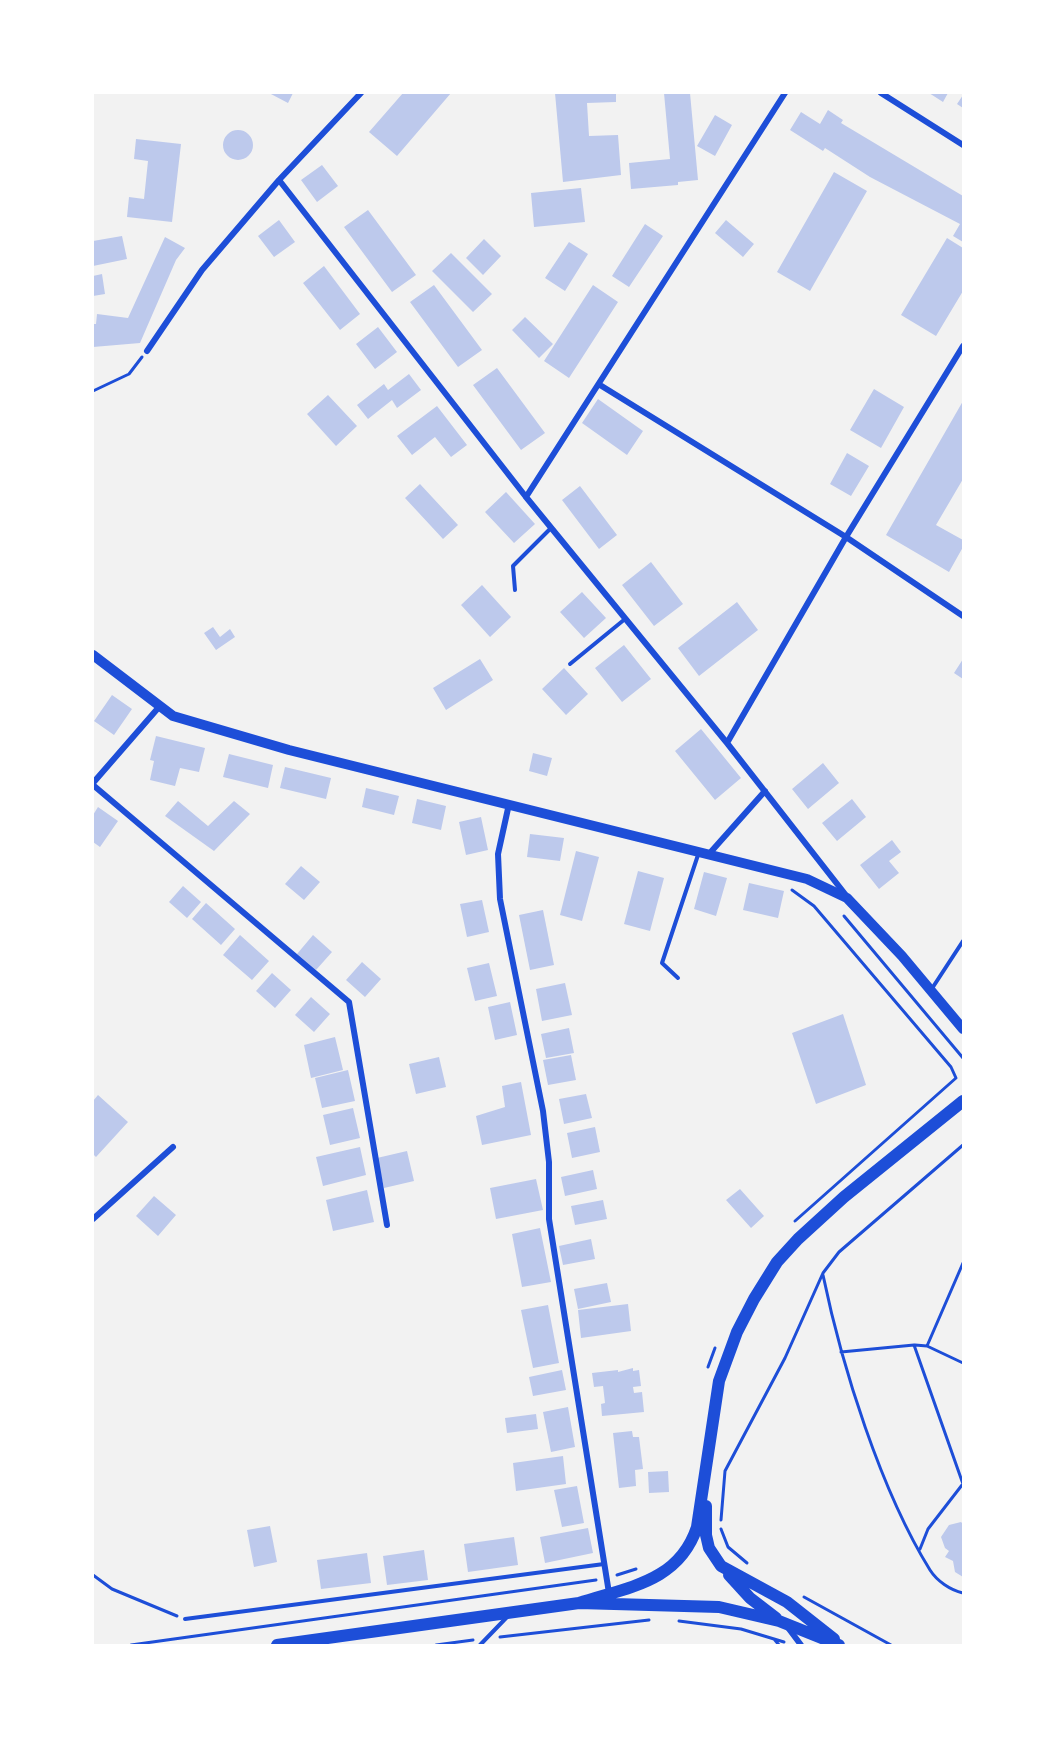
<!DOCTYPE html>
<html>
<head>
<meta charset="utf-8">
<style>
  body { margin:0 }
  #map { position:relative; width:1056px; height:1738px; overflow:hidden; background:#f2f2f2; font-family:"Golos Text",sans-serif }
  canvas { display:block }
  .frame { position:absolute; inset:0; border:94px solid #fff; pointer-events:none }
</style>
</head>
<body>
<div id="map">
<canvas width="1056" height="1738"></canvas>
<div class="frame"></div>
</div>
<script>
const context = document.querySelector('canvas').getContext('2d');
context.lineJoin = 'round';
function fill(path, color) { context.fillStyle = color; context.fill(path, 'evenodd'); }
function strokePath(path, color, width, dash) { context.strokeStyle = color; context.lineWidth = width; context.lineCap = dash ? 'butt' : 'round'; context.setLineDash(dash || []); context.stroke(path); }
const building = new Path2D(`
  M 269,93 L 293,93 L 288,103 Z
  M 403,93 L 451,93 L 397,156 L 369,132 Z
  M 555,93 L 616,93 L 616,102 L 587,103 L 589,136 L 618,135 L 621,175 L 563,182 Z
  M 664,93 L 690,93 L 698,180 L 678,182 L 678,185 L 631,189 L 629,163 L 670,159 Z
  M 929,93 L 948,93 L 943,102 Z
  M 963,95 L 963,108 L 957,104 Z
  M 828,110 L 843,120 L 841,123 L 963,196 L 963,242 L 953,236 L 960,224 L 870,177 L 825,148 L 823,151 L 790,130 L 801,112 L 820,124 Z
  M 715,115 L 732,125 L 715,156 L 697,146 Z
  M223 145a15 15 0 1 1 30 0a15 15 0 1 1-30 0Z
  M 136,139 L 181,144 L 172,222 L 127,217 L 129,197 L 144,199 L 148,161 L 134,159 Z
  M 322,165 L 338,186 L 317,202 L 301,180 Z
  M 834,172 L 867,191 L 810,291 L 777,272 Z
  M 581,188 L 585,222 L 534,227 L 531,193 Z
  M 368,210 L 416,275 L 392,292 L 344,227 Z
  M 279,220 L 295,242 L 274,257 L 258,236 Z
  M 726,220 L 754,244 L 743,257 L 715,233 Z
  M 645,224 L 663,236 L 629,287 L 612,276 Z
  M 122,236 L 127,259 L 93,266 L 93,241 Z
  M 165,237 L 185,248 L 176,260 L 140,343 L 93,347 L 93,324 L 96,324 L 97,314 L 128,318 Z
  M 947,238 L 963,248 L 963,291 L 936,336 L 901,315 Z
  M 484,239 L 501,256 L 483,275 L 466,258 Z
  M 569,242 L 588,254 L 565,291 L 545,278 Z
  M 451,253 L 492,294 L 473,312 L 432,271 Z
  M 324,266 L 360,314 L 340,330 L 303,283 Z
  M 102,274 L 105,294 L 93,296 L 93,276 Z
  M 434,285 L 482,350 L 458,367 L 410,302 Z
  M 593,285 L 618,302 L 569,378 L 544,361 Z
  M 525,317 L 553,344 L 539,358 L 512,330 Z
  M 378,327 L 397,352 L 375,369 L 356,344 Z
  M 497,368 L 545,433 L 521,450 L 473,385 Z
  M 409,374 L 421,390 L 397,408 L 392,400 L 368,419 L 357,405 L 384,384 L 388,390 Z
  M 874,389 L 904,407 L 881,448 L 850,430 Z
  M 328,395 L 357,426 L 336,446 L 307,414 Z
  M 598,399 L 643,431 L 627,455 L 582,423 Z
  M 963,401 L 963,479 L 936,525 L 963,540 L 963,547 L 949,572 L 886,535 Z
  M 437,406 L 467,445 L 451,457 L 435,437 L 412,455 L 397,436 Z
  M 847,453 L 869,466 L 851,496 L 830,484 Z
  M 420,484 L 458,525 L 443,539 L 405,498 Z
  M 580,486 L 617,535 L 599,549 L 562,500 Z
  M 506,492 L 535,524 L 514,543 L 485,512 Z
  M 651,562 L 683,604 L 654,626 L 622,585 Z
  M 482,585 L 511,617 L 490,637 L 461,605 Z
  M 582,592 L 606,618 L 584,638 L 560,612 Z
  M 737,602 L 758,630 L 699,676 L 678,648 Z
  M 213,627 L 220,637 L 230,629 L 235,637 L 216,650 L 204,633 Z
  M 624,645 L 651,679 L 622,702 L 595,668 Z
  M 480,659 L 493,680 L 446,710 L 433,688 Z
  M 963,659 L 963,679 L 954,673 Z
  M 564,668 L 588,694 L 566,715 L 542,689 Z
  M 112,695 L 132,709 L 114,735 L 94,721 Z
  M 701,729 L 741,778 L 715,800 L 675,751 Z
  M 156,736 L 205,748 L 199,772 L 180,768 L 175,786 L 150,780 L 154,761 L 150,760 Z
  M 533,753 L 552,758 L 547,776 L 529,771 Z
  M 229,754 L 273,765 L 268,788 L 223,777 Z
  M 823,763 L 839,783 L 808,809 L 792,789 Z
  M 285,767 L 331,778 L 326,799 L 280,788 Z
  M 366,788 L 399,796 L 394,815 L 362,807 Z
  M 417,799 L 446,806 L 441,830 L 412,823 Z
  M 852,799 L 866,817 L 837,841 L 822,823 Z
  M 178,801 L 208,826 L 234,801 L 250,814 L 214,851 L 165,816 Z
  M 98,807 L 118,821 L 100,847 L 93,842 L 93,815 Z
  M 481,817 L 488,850 L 466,855 L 459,822 Z
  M 530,834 L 564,838 L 560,861 L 527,857 Z
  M 892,840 L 901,852 L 889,861 L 899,873 L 879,889 L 860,865 Z
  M 576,851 L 599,857 L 582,921 L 560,915 Z
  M 301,866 L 320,882 L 304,900 L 285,884 Z
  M 638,871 L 664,878 L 650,931 L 624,924 Z
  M 704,872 L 727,878 L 716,916 L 694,909 Z
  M 749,883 L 784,891 L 778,918 L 743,910 Z
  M 183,886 L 201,902 L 187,918 L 169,902 Z
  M 482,900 L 489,932 L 467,937 L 460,904 Z
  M 206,903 L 235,929 L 221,945 L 192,919 Z
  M 543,910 L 554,965 L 530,970 L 519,915 Z
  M 240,935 L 269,961 L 252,980 L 223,955 Z
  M 313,935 L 332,952 L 316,970 L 297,954 Z
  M 362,962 L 381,979 L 365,997 L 346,980 Z
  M 489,963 L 497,996 L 475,1001 L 467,968 Z
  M 272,973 L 291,990 L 275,1008 L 256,991 Z
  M 565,983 L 572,1015 L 542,1021 L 536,989 Z
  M 311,997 L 330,1014 L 314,1032 L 295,1015 Z
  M 510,1002 L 517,1035 L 495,1040 L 488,1007 Z
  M 843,1014 L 866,1085 L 816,1104 L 792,1033 Z
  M 569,1028 L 574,1053 L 546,1058 L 541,1034 Z
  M 335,1037 L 343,1070 L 311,1078 L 304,1045 Z
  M 571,1055 L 576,1080 L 548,1085 L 543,1060 Z
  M 439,1057 L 446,1087 L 416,1094 L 409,1064 Z
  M 348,1070 L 355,1101 L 322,1108 L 315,1078 Z
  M 521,1082 L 531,1135 L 482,1145 L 476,1116 L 505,1107 L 502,1086 Z
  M 586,1094 L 592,1118 L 564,1124 L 559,1099 Z
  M 98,1095 L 128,1122 L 96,1157 L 93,1154 L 93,1101 Z
  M 353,1108 L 360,1138 L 330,1145 L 323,1115 Z
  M 595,1127 L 600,1152 L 572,1158 L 567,1133 Z
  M 360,1147 L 366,1175 L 323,1186 L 316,1157 Z
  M 407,1151 L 414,1181 L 384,1188 L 377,1158 Z
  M 593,1170 L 597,1189 L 565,1196 L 561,1177 Z
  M 536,1179 L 543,1210 L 496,1219 L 490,1188 Z
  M 740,1189 L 764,1216 L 751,1228 L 726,1200 Z
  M 367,1190 L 374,1222 L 333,1231 L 326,1200 Z
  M 154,1196 L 176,1215 L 158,1236 L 136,1216 Z
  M 603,1200 L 607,1219 L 575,1225 L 571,1206 Z
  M 540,1228 L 551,1282 L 522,1287 L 512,1234 Z
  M 591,1239 L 595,1259 L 563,1265 L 559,1246 Z
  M 607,1283 L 611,1302 L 578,1309 L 574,1289 Z
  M 628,1304 L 631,1331 L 581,1338 L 578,1310 Z
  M 548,1305 L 559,1363 L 533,1368 L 521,1310 Z
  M 633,1368 L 633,1371 L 639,1370 L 641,1386 L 633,1387 L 634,1393 L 642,1392 L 644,1412 L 602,1416 L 601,1404 L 605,1403 L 603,1386 L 594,1387 L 592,1373 L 618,1370 L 618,1372 Z
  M 562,1370 L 566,1390 L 533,1396 L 529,1377 Z
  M 568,1407 L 575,1447 L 551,1452 L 543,1412 Z
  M 536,1414 L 538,1429 L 507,1433 L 505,1418 Z
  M 632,1431 L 633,1437 L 639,1437 L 643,1469 L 635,1470 L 636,1486 L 619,1488 L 613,1433 Z
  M 563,1456 L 566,1484 L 516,1491 L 513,1463 Z
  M 668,1471 L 669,1492 L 649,1493 L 648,1472 Z
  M 577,1486 L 584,1523 L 562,1527 L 554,1490 Z
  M 961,1522 L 963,1524 L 963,1577 L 955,1572 L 953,1561 L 945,1557 L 949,1551 L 945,1548 L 941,1537 L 949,1525 Z
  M 270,1526 L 277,1562 L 254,1567 L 247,1530 Z
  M 588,1528 L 593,1553 L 545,1563 L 540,1537 Z
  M 514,1537 L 518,1565 L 468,1572 L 464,1544 Z
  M 424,1550 L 428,1580 L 387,1585 L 383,1556 Z
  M 367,1553 L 371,1583 L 321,1589 L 317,1560 Z`);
const path = new Path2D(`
  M 93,391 L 129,374 L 142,357
  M 792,890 L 814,906 L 951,1067 L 956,1078 L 795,1221
  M 844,916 L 963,1058
  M 823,1275 C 842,1367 881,1491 930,1570 C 937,1581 950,1590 963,1593
  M 915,1345 L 927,1346 L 963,1363
  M 927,1346 L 963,1263
  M 841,1352 L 914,1345 L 963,1484
  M 708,1367 L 715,1348
  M 721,1520 L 725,1471 L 785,1358 L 823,1273 L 839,1252 L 963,1145
  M 721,1529 L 728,1547 L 747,1563
  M 920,1549 L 928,1529 L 962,1485
  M 93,1575 L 112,1589 L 177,1616
  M 617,1575 L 636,1569
  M 804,1597 L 891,1645
  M 679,1621 L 741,1629 L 784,1642
  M 500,1637 L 649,1620
  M 774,1639 L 779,1645
  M 131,1645 L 596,1580
  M 436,1645 L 473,1640`);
const service = new Path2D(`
  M 515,590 L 513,566 L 551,528
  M 570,664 L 625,619
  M 678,978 L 662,963 L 699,852
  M 931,990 L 963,941
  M 185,1619 L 604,1564
  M 480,1645 L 508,1616`);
const minor = new Path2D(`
  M 881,93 L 963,145
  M 279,180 L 526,497 L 727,743 L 845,894
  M 147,351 L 202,270 L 279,180 L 361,93
  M 600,385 L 846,537 L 963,616
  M 526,497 L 785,93
  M 727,743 L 846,537 L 963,346
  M 93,783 L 159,707
  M 93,785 L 349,1002 L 387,1225
  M 509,804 L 498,854 L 500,899 L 543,1111 L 549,1162 L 549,1219 L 609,1593
  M 709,854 L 765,791
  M 93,1219 L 173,1147
  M 789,1629 L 801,1645`);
const secondary = new Path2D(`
  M 93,655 L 173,716 L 289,750 L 807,879 L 847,898 L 902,956 L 963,1029`);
const primary = new Path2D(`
  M 706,1506 L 706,1535 L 709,1548 L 721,1566 L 787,1602 L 834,1639
  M 729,1575 L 750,1598 L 776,1618
  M 579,1603 C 628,1587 679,1582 697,1527 L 719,1381 L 737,1332 L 754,1299 L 777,1262 L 798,1239 L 844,1197 L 963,1101
  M 277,1645 L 579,1603 L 719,1607 L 779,1621 L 839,1645`);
fill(building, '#bdc9ec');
strokePath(path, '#1d4ed8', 3);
strokePath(service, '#1d4ed8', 4);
strokePath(minor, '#1d4ed8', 6);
strokePath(secondary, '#1d4ed8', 10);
strokePath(primary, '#1d4ed8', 12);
</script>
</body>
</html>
